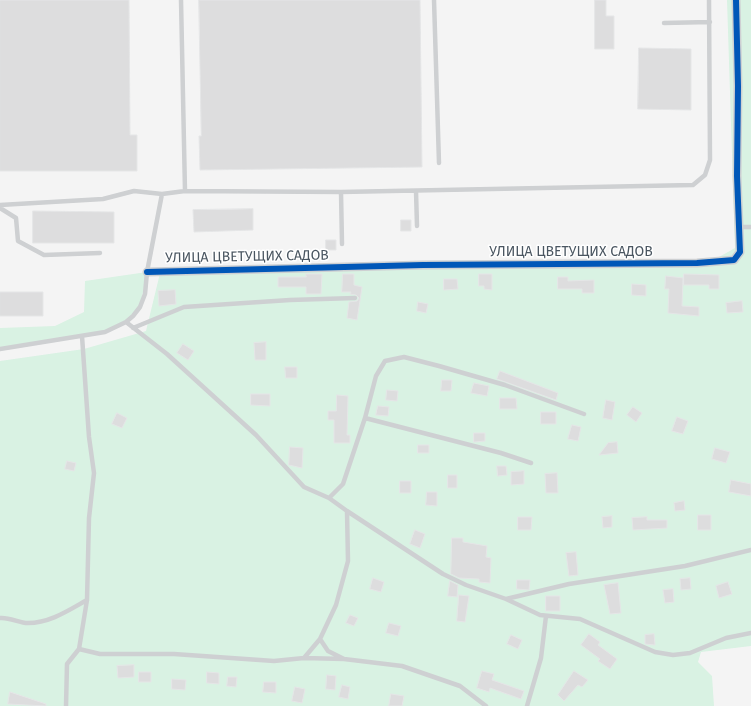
<!DOCTYPE html>
<html>
<head>
<meta charset="utf-8">
<style>
  body { margin:0 }
  canvas { display:block; background:#f4f4f4 }
</style>
</head>
<body>
<canvas width="751" height="706"></canvas>
<script>
const context = document.querySelector('canvas').getContext('2d');
context.lineJoin = 'round';
function fill(path, color) { context.fillStyle = color; context.fill(path, 'evenodd'); }
function strokePath(path, color, width, dash) { context.strokeStyle = color; context.lineWidth = width; context.lineCap = dash ? 'butt' : 'round'; context.setLineDash(dash || []); context.stroke(path); }
function label(font, color, halo, rows, align = 'center') {
  context.font = font + ' "Fira Sans",sans-serif'; context.lineWidth = 3; context.setLineDash([]); context.textBaseline = 'middle'; context.strokeStyle = halo; context.fillStyle = color; for (const [text, x, y, turn = 0] of rows) {
    context.save(); context.translate(x, y); context.rotate((+turn || 0) * Math.PI / 180); context.textAlign = isNaN(turn) ? turn : align; if (halo) context.strokeText(text, 0, 0); context.fillText(text, 0, 0); context.restore();
  }
}
const green = new Path2D(`
  M 727,0 L 751,0 L 751,646 L 701,652 L 698,662 L 712,676 L 714,706 L 0,706 L 0,361 L 84,349 L 146,331 L 161,269 L 712,261 L 735,248 Z
  M 147,272 L 140,307 L 126,322 L 105,332 L 0,349 L 0,328 L 55,326 L 84,312 L 85,281 Z`);
const building = new Path2D(`
  M 0,0 L 129,0 L 130,135 L 137,135 L 137,171 L 0,171 Z
  M 199,0 L 420,0 L 422,167 L 200,170 L 199,136 L 201,136 Z
  M 595,0 L 606,0 L 606,16 L 614,16 L 614,49 L 595,49 Z
  M 639,48 L 691,49 L 691,110 L 638,109 Z
  M 253,209 L 253,230 L 194,232 L 193,210 Z
  M 33,211 L 114,212 L 114,243 L 33,243 Z
  M 401,220 L 411,220 L 411,231 L 401,231 Z
  M 326,240 L 336,240 L 336,250 L 326,250 Z
  M 306,274 L 322,274 L 321,294 L 306,294 L 306,287 L 278,287 L 278,277 L 306,277 Z
  M 343,274 L 354,274 L 354,285 L 362,287 L 357,320 L 347,318 L 349,302 L 357,301 L 359,298 L 356,295 L 350,294 L 351,292 L 342,292 Z
  M 479,274 L 492,274 L 492,290 L 484,289 L 484,286 L 479,286 Z
  M 684,274 L 719,275 L 719,289 L 709,289 L 709,285 L 684,285 Z
  M 666,276 L 683,278 L 682,306 L 699,307 L 699,316 L 668,313 L 669,289 L 665,289 Z
  M 558,277 L 568,277 L 568,281 L 594,280 L 594,293 L 582,293 L 582,289 L 558,289 Z
  M 444,279 L 457,279 L 458,289 L 444,290 Z
  M 632,284 L 646,285 L 646,296 L 632,295 Z
  M 175,290 L 176,304 L 159,306 L 158,291 Z
  M 0,292 L 43,292 L 43,316 L 0,316 Z
  M 742,301 L 743,312 L 727,313 L 726,303 Z
  M 418,302 L 428,304 L 426,313 L 417,311 Z
  M 266,342 L 266,360 L 255,360 L 254,343 Z
  M 183,344 L 194,351 L 188,360 L 177,353 Z
  M 285,367 L 297,367 L 297,378 L 286,378 Z
  M 500,371 L 558,393 L 556,400 L 497,379 Z
  M 442,380 L 452,380 L 451,391 L 441,391 Z
  M 474,383 L 489,386 L 487,396 L 471,393 Z
  M 387,390 L 398,391 L 397,401 L 386,400 Z
  M 251,394 L 270,394 L 270,406 L 251,405 Z
  M 337,395 L 348,396 L 347,435 L 350,435 L 350,443 L 334,443 L 334,420 L 328,420 L 328,411 L 336,411 Z
  M 500,398 L 516,398 L 517,409 L 500,409 Z
  M 606,400 L 615,402 L 612,420 L 603,418 Z
  M 378,406 L 389,407 L 388,416 L 376,415 Z
  M 633,407 L 642,413 L 636,422 L 627,415 Z
  M 541,412 L 556,412 L 556,424 L 541,424 Z
  M 117,413 L 127,418 L 122,428 L 112,424 Z
  M 677,417 L 688,421 L 683,434 L 672,431 Z
  M 572,425 L 581,427 L 578,441 L 568,439 Z
  M 474,433 L 485,433 L 485,441 L 474,442 Z
  M 617,442 L 618,453 L 599,455 L 608,443 Z
  M 418,445 L 429,445 L 429,453 L 418,453 Z
  M 290,447 L 303,448 L 302,468 L 289,465 Z
  M 715,448 L 730,452 L 726,463 L 712,459 Z
  M 67,461 L 76,463 L 74,471 L 65,469 Z
  M 497,466 L 506,466 L 507,475 L 498,476 Z
  M 524,471 L 524,484 L 511,485 L 511,472 Z
  M 557,473 L 558,493 L 546,493 L 545,474 Z
  M 448,475 L 457,475 L 457,488 L 448,488 Z
  M 731,480 L 751,484 L 751,496 L 729,492 Z
  M 400,481 L 411,481 L 411,493 L 400,493 Z
  M 427,492 L 437,492 L 437,506 L 426,505 Z
  M 684,501 L 685,510 L 675,511 L 674,503 Z
  M 698,515 L 711,515 L 711,530 L 698,530 Z
  M 612,516 L 612,527 L 603,528 L 602,517 Z
  M 518,517 L 532,517 L 531,530 L 518,530 Z
  M 647,517 L 647,520 L 667,520 L 667,528 L 633,530 L 632,518 Z
  M 415,530 L 425,534 L 420,548 L 410,544 Z
  M 452,538 L 463,538 L 463,542 L 487,546 L 486,557 L 491,558 L 490,583 L 479,582 L 479,579 L 459,578 L 451,574 Z
  M 576,552 L 578,575 L 569,576 L 566,553 Z
  M 373,578 L 384,582 L 381,592 L 370,589 Z
  M 690,578 L 691,589 L 681,590 L 680,579 Z
  M 517,580 L 530,580 L 529,590 L 517,589 Z
  M 450,581 L 458,585 L 457,597 L 448,596 Z
  M 728,582 L 732,594 L 719,598 L 716,586 Z
  M 618,583 L 621,613 L 610,614 L 604,585 Z
  M 673,589 L 674,602 L 665,603 L 663,590 Z
  M 459,595 L 469,596 L 465,622 L 457,621 Z
  M 546,596 L 560,596 L 560,611 L 546,611 Z
  M 350,615 L 358,618 L 354,626 L 346,623 Z
  M 389,623 L 401,626 L 398,636 L 386,633 Z
  M 589,634 L 600,642 L 598,645 L 617,659 L 610,669 L 598,661 L 600,659 L 581,645 Z
  M 654,634 L 655,645 L 645,644 L 645,635 Z
  M 511,635 L 522,640 L 518,649 L 507,644 Z
  M 134,665 L 134,677 L 118,678 L 117,666 Z
  M 482,671 L 494,674 L 492,680 L 524,691 L 521,699 L 490,688 L 489,692 L 477,688 Z
  M 574,671 L 588,680 L 582,687 L 578,685 L 564,701 L 558,695 Z
  M 139,672 L 151,672 L 151,682 L 139,682 Z
  M 207,672 L 219,673 L 219,684 L 207,683 Z
  M 327,675 L 336,676 L 335,690 L 326,689 Z
  M 228,677 L 237,677 L 236,687 L 227,686 Z
  M 172,679 L 186,680 L 185,690 L 172,689 Z
  M 264,682 L 276,682 L 276,693 L 263,692 Z
  M 342,685 L 350,687 L 348,699 L 339,697 Z
  M 295,687 L 305,689 L 302,703 L 292,701 Z
  M 10,692 L 46,704 L 46,706 L 8,704 Z
  M 391,694 L 404,696 L 402,706 L 389,706 Z`);
const service = new Path2D(`
  M 181,0 L 185,191 L 341,192 L 693,185 L 705,175 L 710,160 L 709,0
  M 434,0 L 439,163
  M 664,23 L 710,22
  M 416,191 L 417,226
  M 341,192 L 342,244
  M 0,205 L 103,199 L 134,191 L 162,194 L 185,191
  M 0,208 L 16,218 L 18,241 L 44,255 L 100,253
  M 740,227 L 751,227
  M 126,322 L 167,354 L 256,435 L 304,487 L 329,498 L 347,511 L 348,561 L 336,605 L 320,639 L 328,651 L 344,659
  M 133,328 L 184,307 L 290,300 L 355,298
  M 0,349 L 105,332 L 126,322 L 133,316 L 140,307 L 145,294 L 147,272 L 162,194
  M 365,418 L 376,376 L 385,361 L 404,357 L 439,366 L 505,385 L 584,414
  M 329,498 L 343,484 L 365,418 L 501,453 L 531,463
  M 347,511 L 443,574 L 466,585 L 506,599 L 540,615 L 580,619 L 655,652 L 673,655 L 690,653 L 726,638 L 751,633
  M 506,599 L 569,584 L 685,566 L 751,550
  M 0,618 C 10,617 19,623 28,623 C 50,623 69,610 87,600
  M 79,649 L 100,654 L 174,654 L 274,661 L 304,658 L 344,659 L 402,666 L 460,686 L 486,706
  M 304,658 L 320,639
  M 66,706 L 67,664 L 79,649 L 87,600 L 89,518 L 94,473 L 89,437 L 82,336
  M 527,706 L 541,658 L 546,616`);
const minor = new Path2D(`
  M 147,272 L 423,265 L 697,263 L 734,260 L 740,252 L 737,176 L 738,86 L 736,0`);
const cycleway = new Path2D(`
  M 147,272 L 423,265 L 697,263 L 734,260 L 740,252 L 737,176 L 738,86 L 736,0`);
const streetNames = [
  ["УЛИЦА ЦВЕТУЩИХ САДОВ",571,252],
  ["УЛИЦА ЦВЕТУЩИХ САДОВ",247,257,-1]
];
fill(green, '#d9f2e3');
fill(building, '#ddddde');
strokePath(building, '#e5e6e7', 1);
strokePath(service, '#ced0d2', 4.5);
strokePath(minor, '#ced0d2', 9);
strokePath(cycleway, '#0057b8', 6);
label('14px', '#4a5661', '#fff', streetNames);
</script>
</body>
</html>
